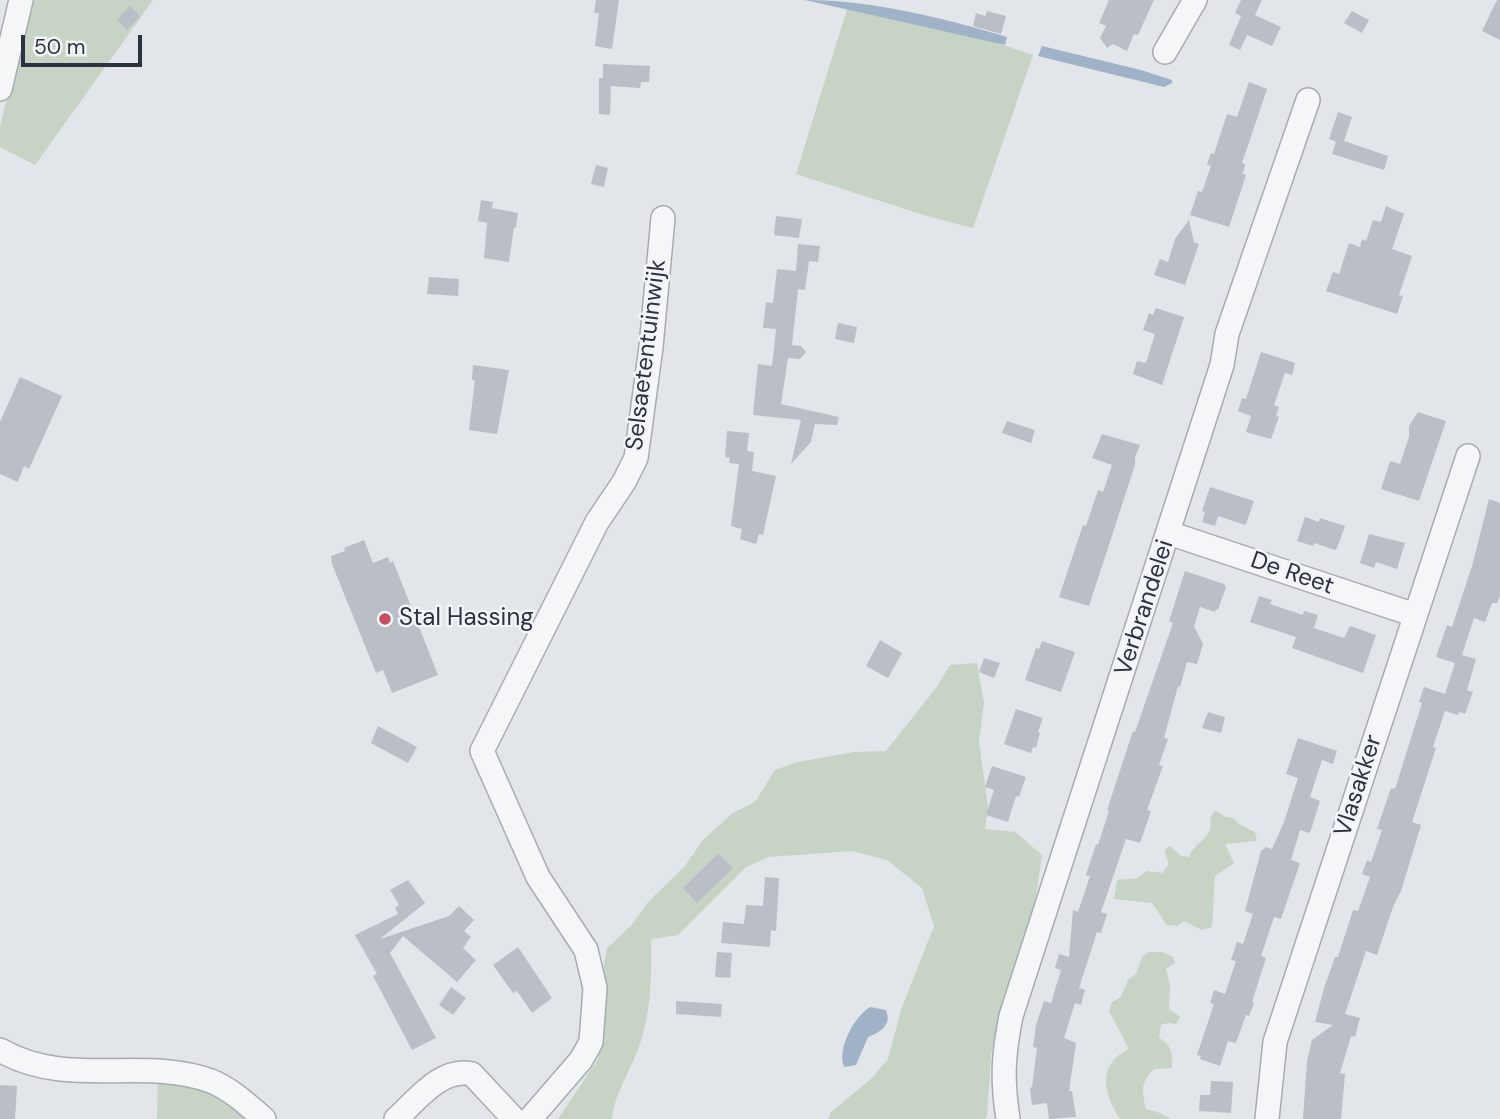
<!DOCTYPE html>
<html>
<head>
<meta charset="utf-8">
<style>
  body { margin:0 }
  #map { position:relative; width:1500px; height:1119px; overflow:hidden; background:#e2e5e9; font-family:"DM Sans",sans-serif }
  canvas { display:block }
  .scale { position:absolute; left:21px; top:35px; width:121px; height:32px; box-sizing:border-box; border:4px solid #2b3240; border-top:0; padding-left:9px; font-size:21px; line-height:24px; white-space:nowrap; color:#2b3240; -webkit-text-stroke:5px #f2f4f7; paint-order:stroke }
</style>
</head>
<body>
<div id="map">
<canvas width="1500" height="1119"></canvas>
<div class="scale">50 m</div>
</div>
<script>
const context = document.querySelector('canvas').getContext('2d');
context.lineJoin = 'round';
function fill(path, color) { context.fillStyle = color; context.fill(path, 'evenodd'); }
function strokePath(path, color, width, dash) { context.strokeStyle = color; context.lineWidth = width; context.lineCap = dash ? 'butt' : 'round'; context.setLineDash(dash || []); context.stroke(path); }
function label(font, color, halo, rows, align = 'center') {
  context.font = font + ' "DM Sans",sans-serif'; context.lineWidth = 5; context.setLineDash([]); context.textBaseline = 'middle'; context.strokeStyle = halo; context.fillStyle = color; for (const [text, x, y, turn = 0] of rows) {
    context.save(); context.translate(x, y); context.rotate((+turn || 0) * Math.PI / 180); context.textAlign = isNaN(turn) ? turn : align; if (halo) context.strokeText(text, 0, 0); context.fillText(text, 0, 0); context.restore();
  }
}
const green = new Path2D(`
  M 29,0 L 153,0 L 35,165 L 0,147 L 0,128 Z
  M 847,9 L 994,42 L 1033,55 L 973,228 L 927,216 L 796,174 Z
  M 977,663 L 984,703 L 979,742 L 988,807 L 985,829 L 1015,832 L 1042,855 L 1035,903 L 1000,1014 L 991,1055 L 987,1116 L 985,1119 L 828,1119 L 831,1112 L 872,1078 L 888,1059 L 901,1010 L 934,926 L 922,888 L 887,860 L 852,851 L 769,857 L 746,867 L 678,935 L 651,939 C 652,978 651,1016 637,1052 C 628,1075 614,1095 612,1119 L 558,1119 L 598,1059 L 603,1035 L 604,964 L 607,948 L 632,925 L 648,902 L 685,866 L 703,840 L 733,813 L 755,802 L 775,770 L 798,762 L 854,752 L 886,751 L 936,688 L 950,665 Z
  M 1216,810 L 1225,817 L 1233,818 L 1239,824 L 1255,832 L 1257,841 L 1225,844 L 1234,863 L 1215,876 L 1212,927 L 1202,930 L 1184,921 L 1177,926 L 1167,925 L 1152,903 L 1114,899 L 1117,880 L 1137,878 L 1147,871 L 1162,873 L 1169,864 L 1164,850 L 1170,846 L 1181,856 L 1189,857 C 1195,840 1215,839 1210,817 Z
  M 1149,952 L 1162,952 L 1173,957 L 1175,963 L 1166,969 L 1170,985 L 1169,1009 L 1180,1017 L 1176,1024 L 1168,1023 L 1161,1025 L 1159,1038 C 1172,1045 1173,1055 1172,1068 L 1154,1069 C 1140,1083 1142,1091 1146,1109 L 1160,1113 L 1171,1119 L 1120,1119 C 1103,1093 1097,1064 1129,1049 L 1109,1011 L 1112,1002 L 1121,997 L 1128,980 L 1136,974 L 1142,957 Z
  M 158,1077 C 195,1085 221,1093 250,1119 L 157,1119 Z`);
const water = new Path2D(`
  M 805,0 C 871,0 944,18 1007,37 L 1005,45 Z
  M 1042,46 L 1141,70 L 1172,80 L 1172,83 L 1164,87 L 1038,56 Z
  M 870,1007 L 886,1010 C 892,1025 881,1032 868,1037 L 856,1065 L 844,1067 C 837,1048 854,1017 870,1007 Z`);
const building = new Path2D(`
  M 596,0 L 619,0 L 612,49 L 595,46 L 599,13 L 594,13 Z
  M 1109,0 L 1154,0 L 1138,35 L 1134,34 L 1127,51 L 1113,44 L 1107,48 L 1100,38 L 1106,26 L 1099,23 Z
  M 1241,0 L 1262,0 L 1255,15 L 1281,27 L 1272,46 L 1247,35 L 1240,50 L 1229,45 L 1241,16 L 1235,13 Z
  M 1497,0 L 1500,0 L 1500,40 L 1482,31 Z
  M 130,6 L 140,16 L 127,30 L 117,20 Z
  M 987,11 L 1006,16 L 1001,34 L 973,26 L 976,13 L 985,16 Z
  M 1352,11 L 1369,20 L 1362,33 L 1344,23 Z
  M 603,64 L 650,66 L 649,82 L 641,82 L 640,88 L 611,86 L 610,115 L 599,114 L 599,78 L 603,78 Z
  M 1249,82 L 1267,89 L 1242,163 L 1245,164 L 1243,174 L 1246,175 L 1229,227 L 1190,215 L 1198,191 L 1202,192 L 1211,166 L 1207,164 L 1211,153 L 1214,154 L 1227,114 L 1237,117 Z
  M 1338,112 L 1352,117 L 1344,141 L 1388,156 L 1384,170 L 1332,154 L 1336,142 L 1329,139 Z
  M 596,165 L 608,168 L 604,187 L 591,184 Z
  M 481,200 L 493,202 L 492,208 L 518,213 L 516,228 L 514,227 L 509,262 L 484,258 L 487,223 L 478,221 Z
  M 1386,206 L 1404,214 L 1392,249 L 1412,256 L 1399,295 L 1403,296 L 1397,314 L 1326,291 L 1333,272 L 1339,274 L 1349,243 L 1360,247 L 1362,239 L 1366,241 L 1373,220 L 1381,222 Z
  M 776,216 L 802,219 L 799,238 L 774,235 Z
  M 1189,220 L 1194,242 L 1199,244 L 1185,285 L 1154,275 L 1160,259 L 1168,262 L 1175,239 Z
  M 798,244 L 820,246 L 818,262 L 809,261 L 805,290 L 798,289 L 792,345 L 801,346 L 806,352 L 800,359 L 788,358 L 781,404 L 839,417 L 837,425 L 815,424 L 811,442 L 791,464 L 801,420 L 753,415 L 758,364 L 772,366 L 776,329 L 763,328 L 766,302 L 773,303 L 777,269 L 796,271 Z
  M 429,277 L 459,279 L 458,296 L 427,294 Z
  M 1156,308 L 1184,317 L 1162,385 L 1133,374 L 1137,361 L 1146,363 L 1155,334 L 1143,330 L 1149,313 L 1153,315 Z
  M 838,323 L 857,327 L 854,343 L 835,339 Z
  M 1261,352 L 1295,363 L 1292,375 L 1285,373 L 1274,405 L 1279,407 L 1276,416 L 1279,417 L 1271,439 L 1246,432 L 1251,416 L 1238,411 L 1242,398 L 1246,399 Z
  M 473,365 L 509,370 L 497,434 L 469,430 L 475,380 L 472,380 Z
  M 20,377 L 62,396 L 29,469 L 24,466 L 18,482 L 0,474 L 0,422 Z
  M 1418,412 L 1446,421 L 1419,501 L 1381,489 L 1390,461 L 1400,464 L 1409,437 L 1409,426 Z
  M 1007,421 L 1035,430 L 1031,443 L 1002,433 Z
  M 727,431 L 749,433 L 747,451 L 754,452 L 752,471 L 776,476 L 763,535 L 759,534 L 756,544 L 740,539 L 742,529 L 731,526 L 739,464 L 729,463 L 730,458 L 725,457 Z
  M 1102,434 L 1140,445 L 1135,457 L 1135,465 L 1089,606 L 1059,597 L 1083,525 L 1086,526 L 1098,490 L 1103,492 L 1112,465 L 1092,458 Z
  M 1210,487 L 1254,501 L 1246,524 L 1245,525 L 1218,516 L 1215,526 L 1202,522 L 1205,512 L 1202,511 Z
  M 1489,499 L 1500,503 L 1500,596 L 1497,603 L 1492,603 L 1485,622 L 1474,618 L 1462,655 L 1476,659 L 1467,690 L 1473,692 L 1465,714 L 1459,712 L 1458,715 L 1445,711 L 1433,747 L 1436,748 L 1412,822 L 1421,825 L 1401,891 L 1393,907 L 1377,955 L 1366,951 L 1345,1014 L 1360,1018 L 1355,1037 L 1351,1036 L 1340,1073 L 1345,1074 L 1341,1119 L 1303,1119 L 1307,1061 L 1312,1040 L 1333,1025 L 1315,1022 L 1324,988 L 1335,957 L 1338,957 L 1353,910 L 1358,911 L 1370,877 L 1362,874 L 1367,860 L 1371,862 L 1382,830 L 1377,829 L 1391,788 L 1395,789 L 1422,703 L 1419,702 L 1424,687 L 1445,694 L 1455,663 L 1436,657 L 1447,625 L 1452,627 L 1472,566 Z
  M 1305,517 L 1319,522 L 1320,518 L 1345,526 L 1337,548 L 1335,550 L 1314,543 L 1313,546 L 1297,541 Z
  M 1369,534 L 1405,543 L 1397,569 L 1376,562 L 1374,568 L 1360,563 Z
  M 364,540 L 373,563 L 388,557 L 390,563 L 393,561 L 438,675 L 392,693 L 383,670 L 376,673 L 332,564 L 331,556 L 345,551 L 344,548 Z
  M 1185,571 L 1224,584 L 1226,587 L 1218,610 L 1216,609 L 1215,612 L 1200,607 L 1194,626 L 1203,644 L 1197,664 L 1187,662 L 1180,687 L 1178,686 L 1164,738 L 1168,739 L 1159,765 L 1163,766 L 1147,810 L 1151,811 L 1140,843 L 1126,839 L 1101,912 L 1107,914 L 1101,933 L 1097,932 L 1079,988 L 1085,990 L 1081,1005 L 1075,1003 L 1064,1038 L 1076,1043 L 1069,1091 L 1072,1091 L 1076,1117 L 1049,1119 L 1047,1103 L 1032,1105 L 1030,1088 L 1032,1087 L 1037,1048 L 1033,1047 L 1036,1025 L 1044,1001 L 1051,1003 L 1061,970 L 1055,968 L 1059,954 L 1069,957 L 1073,910 L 1078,912 L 1090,876 L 1086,875 L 1096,844 L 1098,845 L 1109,811 L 1107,810 L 1133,731 L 1135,732 L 1173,623 L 1169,621 Z
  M 1259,596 L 1272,600 L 1270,604 L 1303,615 L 1304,611 L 1318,615 L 1314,628 L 1344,638 L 1350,626 L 1376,635 L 1363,673 L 1292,648 L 1296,637 L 1250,622 Z
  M 880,640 L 902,653 L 888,678 L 866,666 Z
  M 1042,641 L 1075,652 L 1061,692 L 1025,680 L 1036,648 L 1039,649 Z
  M 984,658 L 1000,663 L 994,678 L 979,672 Z
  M 1016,709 L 1043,718 L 1038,732 L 1040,733 L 1036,748 L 1033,747 L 1031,753 L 1004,744 Z
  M 1208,712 L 1225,717 L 1221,733 L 1202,728 Z
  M 378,726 L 417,747 L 408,763 L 371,743 Z
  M 1298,738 L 1337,751 L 1333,764 L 1322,760 L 1310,797 L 1320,801 L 1310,833 L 1300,830 L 1291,860 L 1300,863 L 1281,919 L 1274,917 L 1261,956 L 1266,958 L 1252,1002 L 1254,1003 L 1249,1016 L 1246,1015 L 1236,1043 L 1228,1041 L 1220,1066 L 1200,1059 L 1201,1056 L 1197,1055 L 1214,1004 L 1210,1003 L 1214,990 L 1225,994 L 1236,961 L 1231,960 L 1237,942 L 1243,944 L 1253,914 L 1245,911 L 1261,851 L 1266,847 L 1272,849 L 1284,822 L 1298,778 L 1286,774 Z
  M 992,766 L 1026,777 L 1019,797 L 1016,796 L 1008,822 L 986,815 L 994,790 L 985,787 Z
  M 718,854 L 733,868 L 697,903 L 683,888 Z
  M 765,877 L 779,878 L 776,931 L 771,930 L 770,947 L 721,943 L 723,922 L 744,924 L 746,905 L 763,906 Z
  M 408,880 L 425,903 L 380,939 L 449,916 L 459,906 L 474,920 L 464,931 L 471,937 L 463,948 L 476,960 L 457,982 L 403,936 L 390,953 L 436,1038 L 412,1050 L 373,976 L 377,974 L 355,935 L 398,914 L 395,908 L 399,905 L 390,890 Z
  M 518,947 L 552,998 L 532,1013 L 517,991 L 513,993 L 493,965 Z
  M 717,952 L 732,953 L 730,978 L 715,977 Z
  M 451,987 L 466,998 L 453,1015 L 439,1005 Z
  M 676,1001 L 722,1004 L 721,1017 L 676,1014 Z
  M 1211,1081 L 1233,1082 L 1231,1113 L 1199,1111 L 1200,1095 L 1210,1095 Z
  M 0,1085 L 17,1086 L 15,1119 L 0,1119 Z`);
const minor = new Path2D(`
  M 1165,52 L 1195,0
  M 0,89 L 21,0
  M 1169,533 L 1415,615
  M 0,1050 C 67,1089 142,1056 211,1081 C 231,1089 248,1105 264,1119
  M 396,1119 C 417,1100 441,1067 472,1074 L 514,1119
  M 530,1119 L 581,1060 L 591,1042 L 595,988 L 586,950 L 538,877 L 482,751 L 597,522 L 624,482 L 636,458 L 651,347 L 663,218
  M 1008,1119 C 1002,1079 1003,1056 1011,1016 L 1222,365 L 1227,334 L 1308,100
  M 1267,1119 L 1275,1042 L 1468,456`);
const markers = [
  [385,619,7,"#c5515f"]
];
const streetNames = [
  ["Selsaetentuinwijk",647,355,-83],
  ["De Reet",1292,574,19],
  ["Verbrandelei",1145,608,-72],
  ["Vlasakker",1359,786,-72]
];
const poiNames = [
  ["Stal Hassing",399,619]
];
fill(green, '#c7d3c4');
fill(water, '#a0b2c7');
fill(building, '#babec6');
strokePath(minor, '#a7acb3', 26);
strokePath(minor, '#f4f6f8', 23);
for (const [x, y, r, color] of markers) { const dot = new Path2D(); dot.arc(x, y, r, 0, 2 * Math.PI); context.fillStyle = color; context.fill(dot); strokePath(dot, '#f2f4f7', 2.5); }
label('24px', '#2b3240', '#f2f4f7', streetNames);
label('24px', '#2b3240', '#f2f4f7', poiNames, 'left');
</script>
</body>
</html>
